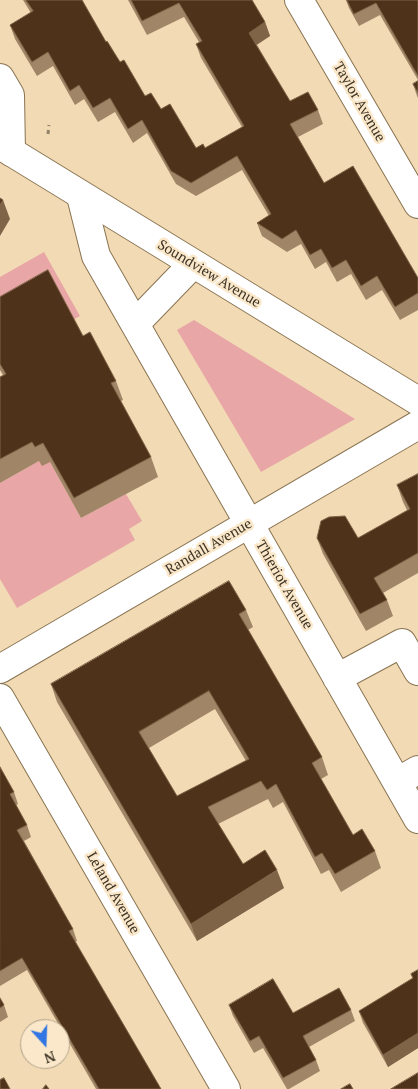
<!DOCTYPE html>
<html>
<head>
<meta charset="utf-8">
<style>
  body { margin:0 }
  #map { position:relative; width:418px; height:1089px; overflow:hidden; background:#f2dab5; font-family:"PT Serif",serif }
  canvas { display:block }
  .north { position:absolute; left:20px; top:1019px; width:50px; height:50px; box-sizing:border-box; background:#fbe8ca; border:1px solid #afa088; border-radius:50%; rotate:160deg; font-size:14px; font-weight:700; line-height:20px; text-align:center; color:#3c3324 }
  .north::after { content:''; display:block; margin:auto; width:18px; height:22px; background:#3176e3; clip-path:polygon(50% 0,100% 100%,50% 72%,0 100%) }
</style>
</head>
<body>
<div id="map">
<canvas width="418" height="1089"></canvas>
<div class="north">N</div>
</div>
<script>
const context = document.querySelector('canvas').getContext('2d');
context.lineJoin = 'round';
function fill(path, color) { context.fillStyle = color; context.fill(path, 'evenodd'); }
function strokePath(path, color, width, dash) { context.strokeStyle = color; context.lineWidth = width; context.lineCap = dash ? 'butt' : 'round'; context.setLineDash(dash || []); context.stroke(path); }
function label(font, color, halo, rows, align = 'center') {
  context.font = font + ' "PT Serif",serif'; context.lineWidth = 5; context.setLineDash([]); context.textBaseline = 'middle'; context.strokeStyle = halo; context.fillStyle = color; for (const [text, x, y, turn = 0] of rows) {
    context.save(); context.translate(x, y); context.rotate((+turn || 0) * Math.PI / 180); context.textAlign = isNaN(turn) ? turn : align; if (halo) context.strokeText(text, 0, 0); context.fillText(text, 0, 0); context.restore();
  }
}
const green = new Path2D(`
  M 44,252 L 80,316 L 71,321 L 0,319 L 0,277 Z
  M 194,320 L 355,419 L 261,472 L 177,330 Z
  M 39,461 L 50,462 L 81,518 L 126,494 L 142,521 L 129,529 L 135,540 L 17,608 L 0,579 L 0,483 Z`);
const path = new Path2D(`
  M 48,134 L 49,125`);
const minor = new Path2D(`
  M 299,0 L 418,204
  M 0,78 L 10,95 L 11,152
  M 81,196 L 96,256 L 418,819
  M 135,324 L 193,264
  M 0,669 L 418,425
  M 337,678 L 402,643 L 418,671
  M 0,698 L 226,1089
  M 397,782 L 418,770`);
const major = new Path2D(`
  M 0,145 L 418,401`);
const wall = new Path2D(`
  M 23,0 L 82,0 L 106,42 L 145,96 L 161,109 L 196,148 L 205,148 L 242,127 L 201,58 L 196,44 L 199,42 L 184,17 L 147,35 L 128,0 L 252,0 L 265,22 L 270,36 L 257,45 L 290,101 L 318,110 L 323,124 L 298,137 L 324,183 L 418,278 L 418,310 L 400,320 L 382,290 L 366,300 L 351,274 L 337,282 L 326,262 L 315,269 L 301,244 L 287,252 L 262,236 L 257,223 L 269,216 L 242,170 L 196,196 L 176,184 L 147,133 L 133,143 L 115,112 L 98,122 L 84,99 L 75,105 L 53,66 L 37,76 L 15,39 L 10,25 L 31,13 Z
  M 346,0 L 418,0 L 418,80 L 380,15 L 359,26 L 349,8 Z
  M 413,84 L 418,93 L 418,98 L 417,96 Z
  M 0,297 L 83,336 L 116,381 L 123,400 L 121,401 L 151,457 L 158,477 L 81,518 L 50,462 L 42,466 L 39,461 L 0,483 L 0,377 L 3,375 L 0,370 Z
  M 418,474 L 418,573 L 383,593 L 387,600 L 393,616 L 366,631 L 323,554 L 317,538 L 358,538 L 407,510 L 403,502 L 397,485 Z
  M 246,610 L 253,627 L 248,630 L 322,757 L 328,775 L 321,779 L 353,835 L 375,851 L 381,868 L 341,892 L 329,870 L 321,874 L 283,802 L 273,808 L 268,799 L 218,824 L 243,864 L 284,888 L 197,941 L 57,702 L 51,684 ZM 215,709 L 246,761 L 177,796 L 149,748 Z
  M 0,767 L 14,792 L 18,804 L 16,805 L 27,825 L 31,837 L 24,841 L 73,929 L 77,941 L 75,942 L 161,1089 L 96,1089 L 27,970 L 0,986 Z
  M 418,970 L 418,1048 L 388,1067 L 363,1023 L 359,1011 L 413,979 L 411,974 Z
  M 0,998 L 4,1005 L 8,1017 L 0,1022 Z
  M 229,1005 L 293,1013 L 351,1010 L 355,1021 L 309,1047 L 316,1060 L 320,1071 L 289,1089 L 287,1089 L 263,1048 L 254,1053 L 233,1016 Z`);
const shadedWall = new Path2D(`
  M 265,22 L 270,36 L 254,46 L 249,33 Z
  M 3,200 L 10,219 L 0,236 L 0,205 Z
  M 277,870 L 284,888 L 197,941 L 191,924 Z
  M 418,1033 L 418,1048 L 388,1067 L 383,1055 Z`);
const building = new Path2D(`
  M 26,0 L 82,0 L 106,42 L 107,41 L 120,62 L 124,60 L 145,96 L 151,93 L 161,109 L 170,104 L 196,148 L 203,144 L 205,148 L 244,126 L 196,44 L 202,41 L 179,3 L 142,21 L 131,0 L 252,0 L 265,22 L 249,33 L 290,101 L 308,92 L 318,110 L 290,124 L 324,183 L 353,166 L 418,278 L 418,293 L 395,307 L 377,276 L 361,286 L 346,260 L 332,268 L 321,249 L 310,255 L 296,230 L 282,239 L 257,223 L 271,214 L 237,156 L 191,183 L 171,171 L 142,120 L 128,129 L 110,98 L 93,108 L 79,85 L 70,91 L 48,52 L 32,62 L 10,25 L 33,11 Z
  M 347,0 L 418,0 L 418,76 L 376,3 L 354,14 Z
  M 418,81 L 418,93 L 413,84 Z
  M 0,198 L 3,200 L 0,205 Z
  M 48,270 L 83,336 L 90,332 L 116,381 L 111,383 L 151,457 L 74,498 L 43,443 L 35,447 L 32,442 L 0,459 L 0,377 L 6,374 L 0,364 L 0,297 Z
  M 418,474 L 418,553 L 374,578 L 387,600 L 360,614 L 317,538 L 321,521 L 329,517 L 345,516 L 358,538 L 410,509 L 397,485 Z
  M 229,581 L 246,610 L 239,614 L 322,757 L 312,763 L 353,835 L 362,829 L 375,851 L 335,874 L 322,853 L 315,857 L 276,784 L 267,790 L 261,781 L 208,807 L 243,864 L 265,850 L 277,870 L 191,924 L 51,684 ZM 209,691 L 249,759 L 177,796 L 139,732 Z
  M 0,767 L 14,792 L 10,794 L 27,825 L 17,830 L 73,929 L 69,931 L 161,1089 L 99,1089 L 22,958 L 0,971 Z
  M 418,970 L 418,1033 L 383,1055 L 359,1011 L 413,978 L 411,974 Z
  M 273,979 L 293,1013 L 339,988 L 351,1010 L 303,1036 L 316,1060 L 283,1078 L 259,1036 L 250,1041 L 229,1005 Z
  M 0,998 L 4,1005 L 0,1008 Z
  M 418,1073 L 418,1089 L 391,1089 Z
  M 4,1078 L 10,1089 L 0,1089 L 0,1080 Z
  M 350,1084 L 353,1089 L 341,1089 Z
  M 46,1085 L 49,1089 L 43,1089 Z`);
const streetNames = [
  ["Taylor Avenue",359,102,60],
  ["Soundview Avenue",209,274,31],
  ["Randall Avenue",209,547,-30],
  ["Thieriot Avenue",284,585,60],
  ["Leland Avenue",113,893,60]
];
fill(green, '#e8a6a6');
strokePath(minor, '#897452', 30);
strokePath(major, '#897452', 30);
strokePath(path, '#928269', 3, [4, 4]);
strokePath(minor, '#fff', 28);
strokePath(major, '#fff', 28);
fill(wall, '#a08667');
fill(shadedWall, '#7f6448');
fill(building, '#4e3219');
strokePath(building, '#7f6448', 1);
label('14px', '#3c3324', '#fbe8ca', streetNames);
</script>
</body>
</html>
